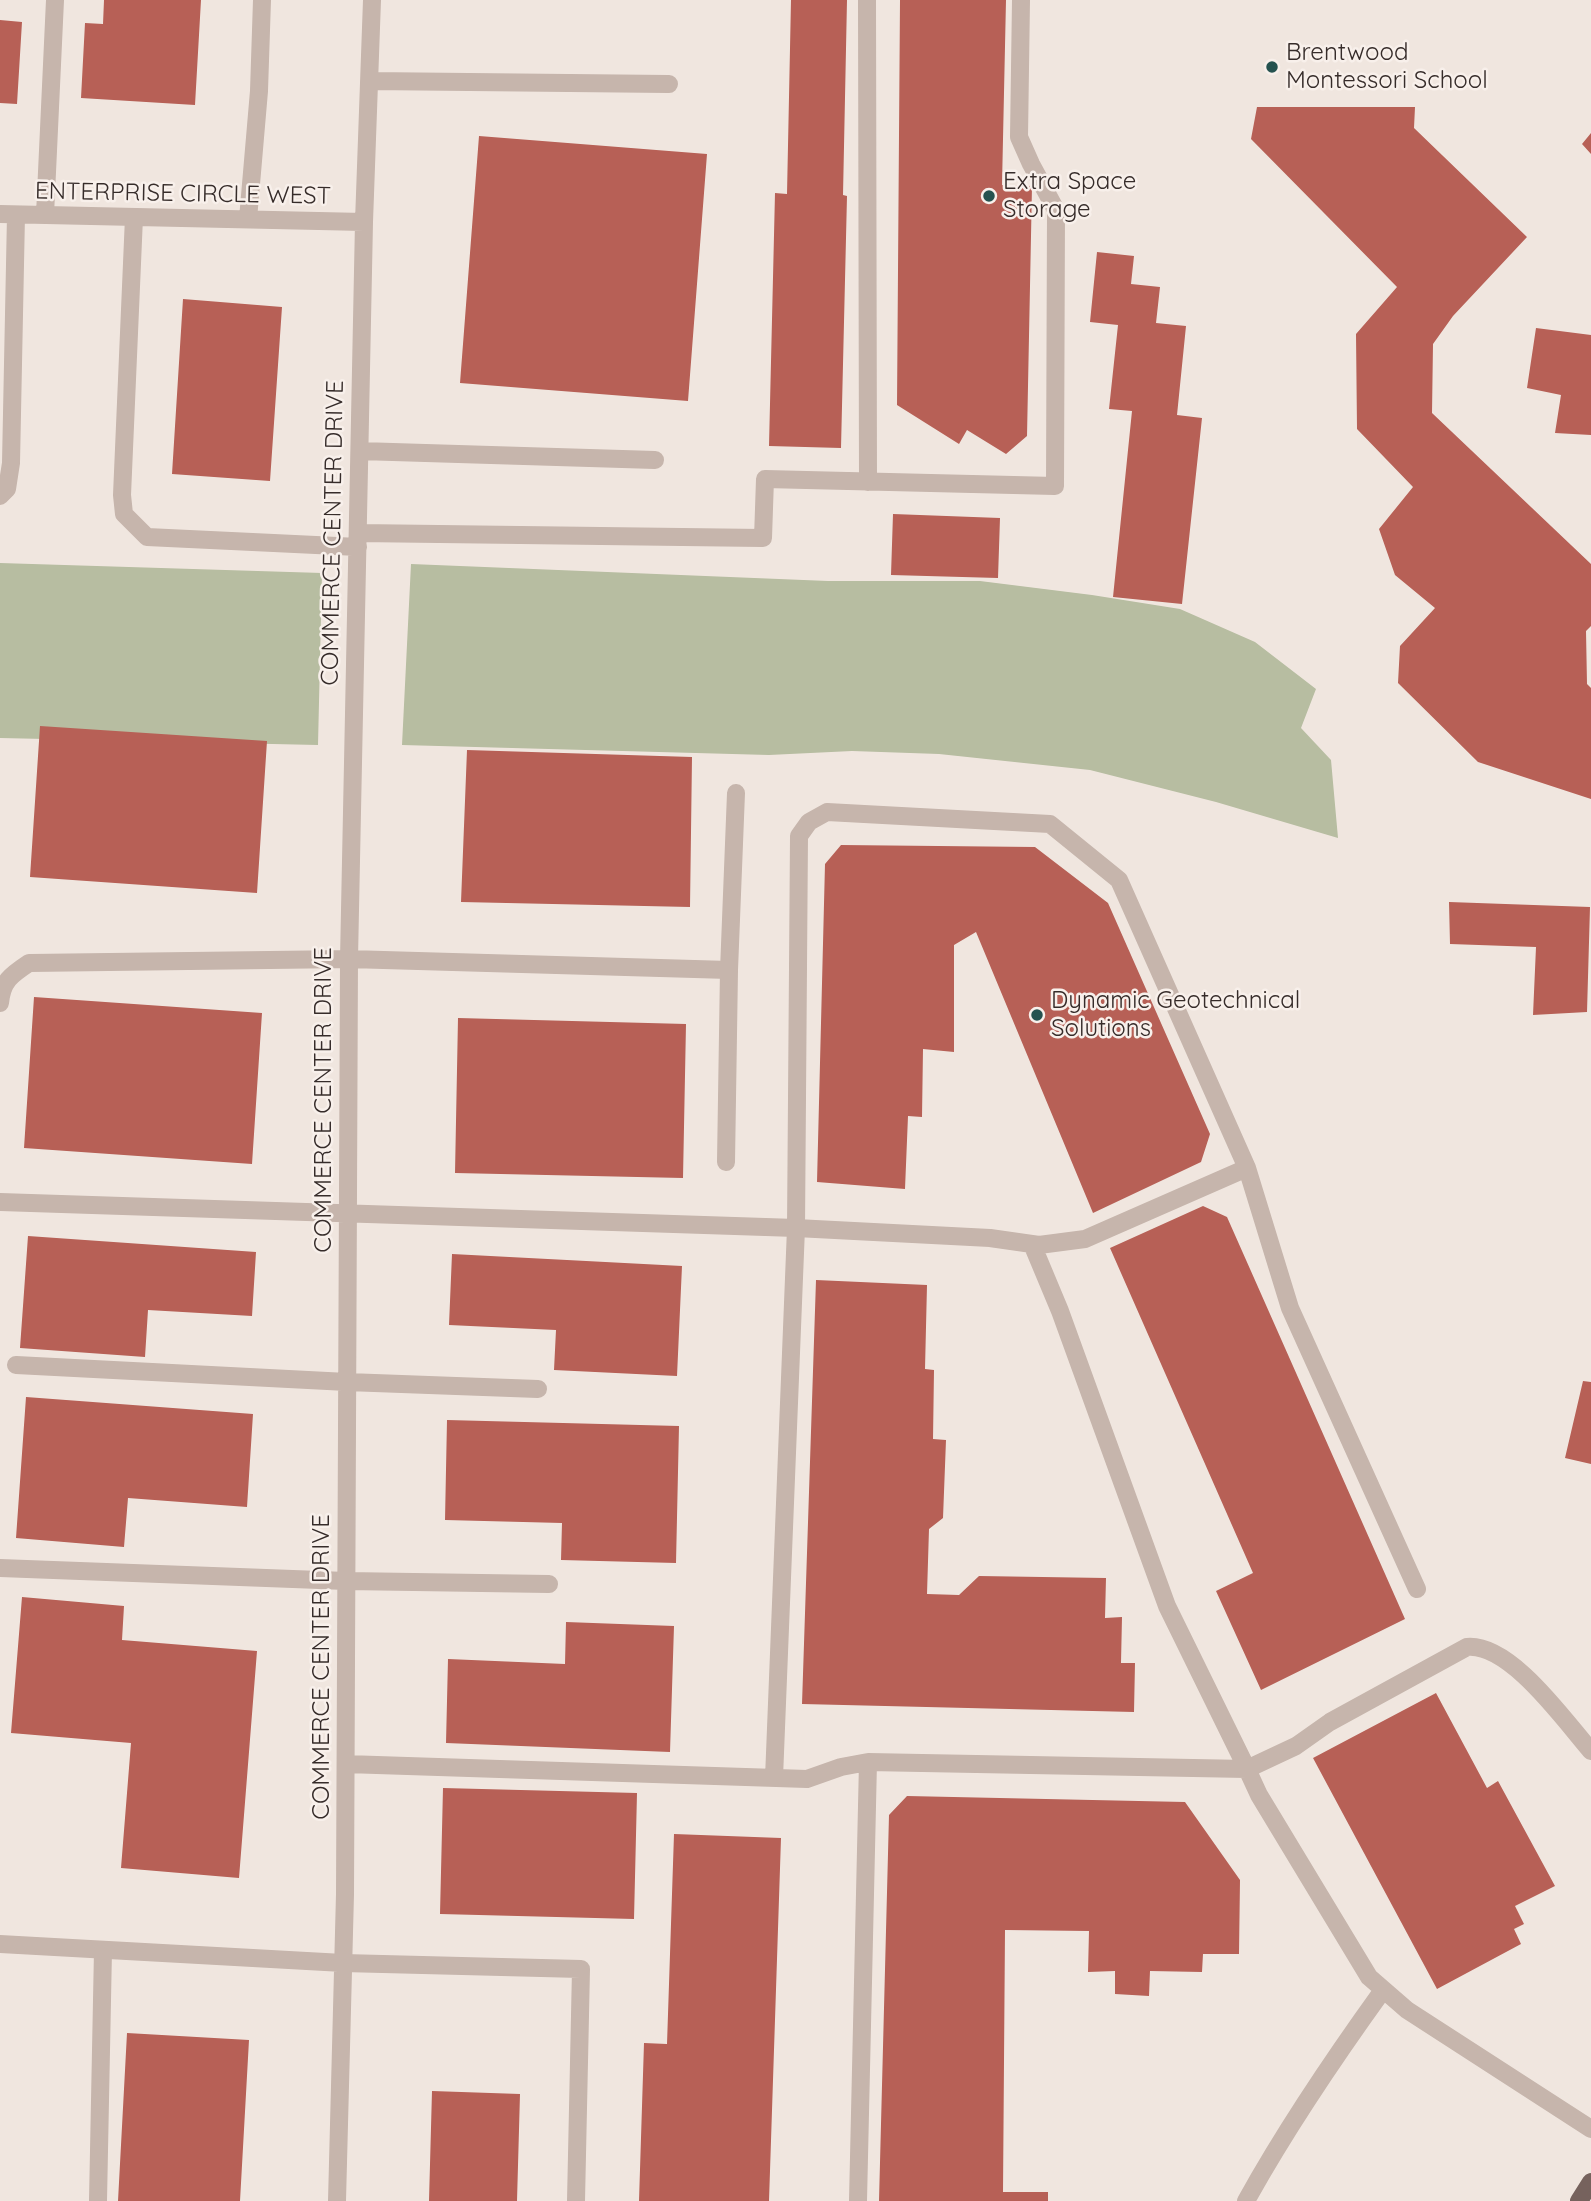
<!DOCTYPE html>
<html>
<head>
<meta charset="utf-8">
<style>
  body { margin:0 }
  canvas { display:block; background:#f0e6df }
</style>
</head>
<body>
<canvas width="1591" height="2201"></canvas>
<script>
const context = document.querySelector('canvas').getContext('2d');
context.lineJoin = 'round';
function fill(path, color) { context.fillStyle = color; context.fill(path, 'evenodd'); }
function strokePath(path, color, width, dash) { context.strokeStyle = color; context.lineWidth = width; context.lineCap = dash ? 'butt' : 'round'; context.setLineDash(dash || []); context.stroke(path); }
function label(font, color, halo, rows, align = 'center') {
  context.font = font + ' Quicksand,sans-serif'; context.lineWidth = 5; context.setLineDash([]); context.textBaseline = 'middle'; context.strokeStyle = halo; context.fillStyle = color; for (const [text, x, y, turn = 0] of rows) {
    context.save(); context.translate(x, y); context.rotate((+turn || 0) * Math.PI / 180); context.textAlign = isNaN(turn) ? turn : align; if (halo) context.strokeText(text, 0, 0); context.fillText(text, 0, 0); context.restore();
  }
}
const green = new Path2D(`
  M 0,563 L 322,573 L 318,745 L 0,738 Z
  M 411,564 L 828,581 L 980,581 L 1092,595 L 1180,609 L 1255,642 L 1316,689 L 1301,728 L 1331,760 L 1338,838 L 1216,802 L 1090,770 L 939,754 L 852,751 L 769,755 L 402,745 Z`);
const building = new Path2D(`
  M 104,0 L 201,0 L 195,105 L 81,98 L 85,23 L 103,24 Z
  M 791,0 L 847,0 L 843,195 L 847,196 L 841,448 L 769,446 L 775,193 L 787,194 Z
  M 900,0 L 1006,0 L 1002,185 L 1032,186 L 1027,436 L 1006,454 L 967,430 L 959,444 L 897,405 Z
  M 0,20 L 22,22 L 17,104 L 0,103 Z
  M 1257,107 L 1415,107 L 1414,128 L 1527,237 L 1453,316 L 1433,344 L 1432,413 L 1591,564 L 1591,626 L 1586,631 L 1587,684 L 1591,688 L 1591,799 L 1478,762 L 1398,683 L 1400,646 L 1435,608 L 1395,575 L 1379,529 L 1413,487 L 1357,429 L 1356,334 L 1397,287 L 1251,139 Z
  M 1591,133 L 1591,154 L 1582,144 Z
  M 479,136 L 707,154 L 688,401 L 460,383 Z
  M 1097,252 L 1134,256 L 1131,284 L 1160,287 L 1156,323 L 1186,326 L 1177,415 L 1202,418 L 1182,604 L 1113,597 L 1132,411 L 1109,409 L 1118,325 L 1090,322 Z
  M 183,299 L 282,307 L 270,481 L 172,474 Z
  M 1536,328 L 1591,335 L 1591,435 L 1555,433 L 1561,395 L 1527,388 Z
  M 893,514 L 1000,518 L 998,578 L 891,575 Z
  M 40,726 L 267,741 L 257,893 L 30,877 Z
  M 467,750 L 692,757 L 690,907 L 461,902 Z
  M 841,845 L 1035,847 L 1108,903 L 1210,1134 L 1201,1162 L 1093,1213 L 976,932 L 954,945 L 954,1052 L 923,1049 L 922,1117 L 908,1116 L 905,1189 L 817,1182 L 825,864 Z
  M 1449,902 L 1590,907 L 1587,1012 L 1533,1015 L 1536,947 L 1450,944 Z
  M 34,997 L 262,1013 L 252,1164 L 24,1148 Z
  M 458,1018 L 686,1024 L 683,1178 L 455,1173 Z
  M 1203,1206 L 1227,1217 L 1405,1619 L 1261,1690 L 1216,1591 L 1253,1573 L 1110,1248 Z
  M 28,1236 L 256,1252 L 252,1316 L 148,1310 L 145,1357 L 20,1348 Z
  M 452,1254 L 682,1266 L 677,1376 L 554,1370 L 556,1330 L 449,1325 Z
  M 816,1280 L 927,1285 L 925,1369 L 934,1370 L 933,1439 L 946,1440 L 943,1518 L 929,1529 L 927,1594 L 959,1595 L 979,1576 L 1106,1578 L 1105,1618 L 1122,1617 L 1121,1663 L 1135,1663 L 1134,1712 L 802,1704 Z
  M 1583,1381 L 1591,1382 L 1591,1464 L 1565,1458 Z
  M 26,1397 L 253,1414 L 247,1507 L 128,1498 L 124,1547 L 16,1538 Z
  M 447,1420 L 679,1426 L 676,1563 L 561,1560 L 562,1523 L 445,1520 Z
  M 22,1597 L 124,1606 L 122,1640 L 257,1651 L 239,1878 L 121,1868 L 131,1743 L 11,1733 Z
  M 566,1622 L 674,1626 L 670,1752 L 446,1743 L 448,1659 L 565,1664 Z
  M 1436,1693 L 1487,1788 L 1498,1781 L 1555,1886 L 1515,1906 L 1524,1924 L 1514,1929 L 1521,1944 L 1437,1989 L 1313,1758 Z
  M 443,1788 L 637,1793 L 634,1919 L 440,1914 Z
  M 907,1796 L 1185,1802 L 1240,1880 L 1239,1954 L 1203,1954 L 1202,1972 L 1150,1971 L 1149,1996 L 1115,1994 L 1115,1971 L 1088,1972 L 1089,1931 L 1005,1930 L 1003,2192 L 1048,2192 L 1048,2201 L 879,2201 L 889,1815 Z
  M 674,1834 L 781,1838 L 769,2201 L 639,2201 L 644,2043 L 667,2044 Z
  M 127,2033 L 249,2040 L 240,2201 L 118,2201 Z
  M 432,2091 L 520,2094 L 517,2201 L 429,2201 Z`);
const minor = new Path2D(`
  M 867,0 L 868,482
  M 369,81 L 669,84
  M 0,214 L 364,222
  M 45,215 L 55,0
  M 134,217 L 122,495 L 124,514 L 147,537 L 358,547
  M 248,219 L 259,91 L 262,0
  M 360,451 L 655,460
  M 0,496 L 7,489 L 11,463 L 16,215
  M 358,533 L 763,538 L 765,479 L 1055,486 L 1056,210 L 1031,164 L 1019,137 L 1021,0
  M 0,1003 C 2,981 11,975 29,963 L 349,959 L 729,970
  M 726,1162 L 729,970 L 736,793
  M 0,1202 L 796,1228 L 990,1238 L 1039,1245 L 1085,1239 L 1247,1168
  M 1032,1244 L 1060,1311 L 1167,1606 L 1247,1769 L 1296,1746 L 1330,1722 L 1467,1647 C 1510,1643 1564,1720 1591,1751
  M 16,1365 L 347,1382 L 538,1389
  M 0,1568 L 346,1581 L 549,1584
  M 346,1764 L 807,1779 L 841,1767 L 868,1762
  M 774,1778 L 796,1228 L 799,836 L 809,822 L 827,812 L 1050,824 L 1119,880 L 1247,1168 L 1290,1308 L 1417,1589
  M 0,1944 L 343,1963 L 581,1969 L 576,2201
  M 98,2201 L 103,1950
  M 337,2201 L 345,1894 L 349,959 L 364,222 L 372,0
  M 858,2201 L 868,1762 L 1247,1769 L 1259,1795 L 1369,1977 L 1407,2010 L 1591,2129
  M 1246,2201 C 1287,2127 1334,2058 1383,1990`);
const major = new Path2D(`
  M 1579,2201 L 1591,2182`);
const markers = [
  [1272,67,7,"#25524f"],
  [989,196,7,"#25524f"],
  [1037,1015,7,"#25524f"]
];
const poiNames = [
  ["Brentwood",1286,53],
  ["Montessori School",1286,81],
  ["Extra Space",1003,182],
  ["Storage",1003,210],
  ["Dynamic Geotechnical",1051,1001],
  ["Solutions",1051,1029]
];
const streetNames = [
  ["ENTERPRISE CIRCLE WEST",183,194,1],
  ["COMMERCE CENTER DRIVE",333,533,-89],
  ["COMMERCE CENTER DRIVE",324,1100,-90],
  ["COMMERCE CENTER DRIVE",322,1667,-90]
];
fill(green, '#b7bda1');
fill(building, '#b76056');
strokePath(minor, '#c6b5ac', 18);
strokePath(major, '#76625d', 18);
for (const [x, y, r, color] of markers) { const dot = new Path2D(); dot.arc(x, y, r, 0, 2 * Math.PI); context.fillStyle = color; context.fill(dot); strokePath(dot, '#f8f0eb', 2.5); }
label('24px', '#362c2a', '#f8f0eb', poiNames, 'left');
label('24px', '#362c2a', '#f8f0eb', streetNames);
</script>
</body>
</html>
